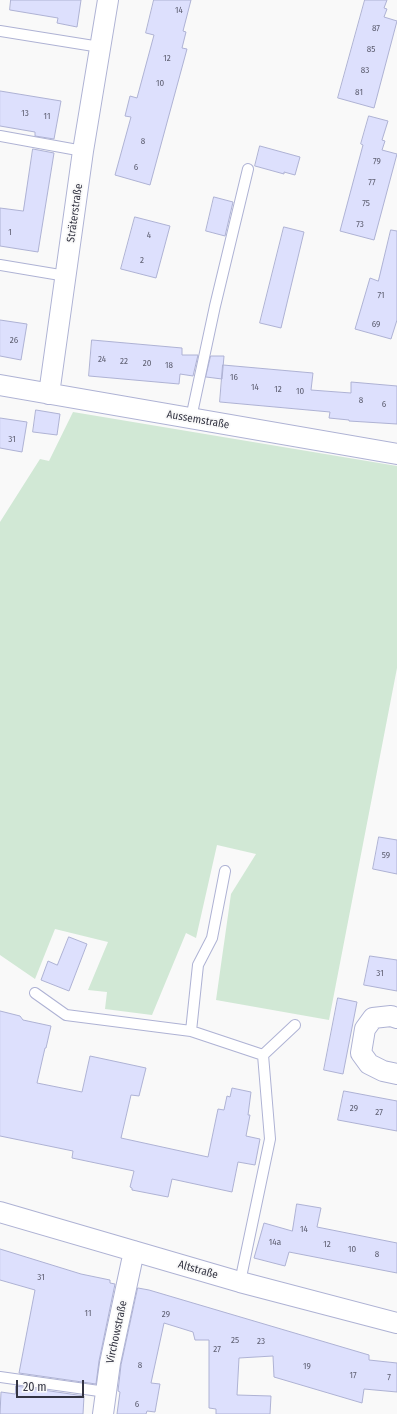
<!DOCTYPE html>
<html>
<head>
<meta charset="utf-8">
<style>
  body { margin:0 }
  #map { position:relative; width:397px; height:1414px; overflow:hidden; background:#f9f9f9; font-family:"Fira Sans Condensed",sans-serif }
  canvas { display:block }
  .scale { position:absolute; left:16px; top:1380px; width:68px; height:18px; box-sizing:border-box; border:2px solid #333442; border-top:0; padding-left:5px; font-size:12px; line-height:14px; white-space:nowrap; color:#333442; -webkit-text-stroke:3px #f9f9f9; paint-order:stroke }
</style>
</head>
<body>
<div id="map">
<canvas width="397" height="1414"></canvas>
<div class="scale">20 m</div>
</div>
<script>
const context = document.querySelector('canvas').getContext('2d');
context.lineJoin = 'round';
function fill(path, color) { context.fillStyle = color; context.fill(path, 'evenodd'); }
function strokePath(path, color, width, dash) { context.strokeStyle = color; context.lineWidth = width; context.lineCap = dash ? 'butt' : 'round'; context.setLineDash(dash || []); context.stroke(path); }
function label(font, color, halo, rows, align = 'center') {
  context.font = font + ' "Fira Sans Condensed",sans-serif'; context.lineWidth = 3.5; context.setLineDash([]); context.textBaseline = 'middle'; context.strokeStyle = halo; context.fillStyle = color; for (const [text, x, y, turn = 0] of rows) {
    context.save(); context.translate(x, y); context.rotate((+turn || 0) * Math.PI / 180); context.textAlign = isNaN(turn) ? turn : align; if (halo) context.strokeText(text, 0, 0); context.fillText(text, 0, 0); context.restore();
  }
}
const green = new Path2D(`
  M 73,412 L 397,466 L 397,668 L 329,1020 L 216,1000 L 231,894 L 256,854 L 217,845 L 196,938 L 186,933 L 152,1015 L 105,1009 L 107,992 L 88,990 L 108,942 L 55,929 L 35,979 L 0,955 L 0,522 L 40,459 L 49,461 Z`);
const building = new Path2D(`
  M 11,0 L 81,0 L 77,27 L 57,23 L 58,18 L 10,10 Z
  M 154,0 L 191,0 L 183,31 L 186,32 L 182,48 L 187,49 L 150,185 L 115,175 L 131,117 L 125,116 L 130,96 L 137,98 L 154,35 L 146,33 Z
  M 365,0 L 387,0 L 384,8 L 387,9 L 384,17 L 397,21 L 374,108 L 338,98 Z
  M 0,91 L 61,101 L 54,139 L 35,136 L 35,132 L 0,126 Z
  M 369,116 L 388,121 L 382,140 L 385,141 L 382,150 L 397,154 L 374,240 L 340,231 L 363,145 L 361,144 Z
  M 260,146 L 300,157 L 295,175 L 284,172 L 284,174 L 255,166 Z
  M 33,149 L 54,153 L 38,252 L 0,246 L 0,208 L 23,211 Z
  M 214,197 L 233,202 L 225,236 L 206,231 Z
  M 135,217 L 170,226 L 156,278 L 121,269 Z
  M 284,227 L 304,232 L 281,328 L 260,323 Z
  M 391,230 L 397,231 L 397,320 L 391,339 L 355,329 L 370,278 L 378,281 Z
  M 0,320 L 27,324 L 21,360 L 0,356 Z
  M 92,340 L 182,348 L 182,355 L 198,355 L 193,376 L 180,374 L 179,384 L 89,376 Z
  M 211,356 L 224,356 L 222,379 L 206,377 Z
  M 223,365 L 313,373 L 311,390 L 351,393 L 351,382 L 397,386 L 397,424 L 349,421 L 349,420 L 329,418 L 330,412 L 220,402 Z
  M 36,410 L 60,414 L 57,435 L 33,432 Z
  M 0,418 L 27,422 L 22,452 L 0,448 Z
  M 379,837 L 397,840 L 397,874 L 373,869 Z
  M 69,937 L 87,944 L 69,991 L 41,980 L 48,961 L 57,965 Z
  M 370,956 L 397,960 L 397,991 L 364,985 Z
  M 338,998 L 357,1002 L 343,1074 L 324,1070 Z
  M 0,1011 L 20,1016 L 23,1020 L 51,1026 L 46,1048 L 45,1048 L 37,1083 L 82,1092 L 90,1056 L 146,1068 L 139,1096 L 131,1095 L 121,1138 L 208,1157 L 218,1109 L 224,1110 L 227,1096 L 230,1097 L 232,1088 L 251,1092 L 248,1115 L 250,1115 L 246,1136 L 260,1139 L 255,1165 L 238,1162 L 232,1192 L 172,1179 L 168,1197 L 132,1190 L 132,1188 L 130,1187 L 134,1171 L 72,1158 L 73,1151 L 0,1136 Z
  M 344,1091 L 397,1101 L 397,1131 L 338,1120 Z
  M 297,1204 L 321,1208 L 317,1227 L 397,1243 L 397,1273 L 289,1252 L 285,1266 L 254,1258 L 264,1223 L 292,1231 Z
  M 0,1249 L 81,1274 L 110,1280 L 110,1283 L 115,1284 L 99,1361 L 96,1384 L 19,1373 L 35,1290 L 0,1280 Z
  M 138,1288 L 149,1290 L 369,1355 L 369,1360 L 397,1363 L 397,1392 L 364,1389 L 362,1403 L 274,1377 L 273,1356 L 239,1358 L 237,1395 L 271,1396 L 270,1414 L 216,1414 L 216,1409 L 209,1408 L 209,1340 L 195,1340 L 193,1332 L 164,1323 L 151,1383 L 160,1384 L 155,1412 L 147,1411 L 146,1414 L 117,1414 L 120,1392 L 118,1391 L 121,1365 Z
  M 16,1386 L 84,1396 L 83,1414 L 0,1414 L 1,1392 L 15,1394 Z`);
const lane = new Path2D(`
  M 0,31 L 100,47
  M 0,136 L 83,151
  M 0,265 L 66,276
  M 191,418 L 215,306 L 248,169
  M 35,993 L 66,1015 L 191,1031 L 263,1055 L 270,1139 L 240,1282
  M 191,1031 L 198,965 L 212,938 L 225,871
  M 263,1055 L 295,1025
  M 0,1377 L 106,1392`);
const street = new Path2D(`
  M 0,385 L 397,454
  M 49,394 L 83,151 L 108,0
  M 397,1018 L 391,1016 L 373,1018 L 365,1029 L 361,1053 L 369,1064 L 383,1071 L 397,1074
  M 0,1212 L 240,1282 L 397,1323
  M 103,1414 L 110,1363 L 134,1251`);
const numberNames = [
  ["14",179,10],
  ["87",376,28],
  ["85",371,49],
  ["12",167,58],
  ["83",365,70],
  ["10",160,83],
  ["81",359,92],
  ["13",25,113],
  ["11",47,116],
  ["8",143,141],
  ["79",377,161],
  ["6",136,167],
  ["77",372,182],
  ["75",366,203],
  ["73",360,224],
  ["1",10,232],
  ["4",149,235],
  ["2",142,260],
  ["71",381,295],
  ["69",376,324],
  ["26",14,340],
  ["24",102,359],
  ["22",124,361],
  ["20",147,363],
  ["18",169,365],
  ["16",234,377],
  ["14",255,387],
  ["12",278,389],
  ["10",300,391],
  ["8",361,400],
  ["6",384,404],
  ["31",12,439],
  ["59",386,855],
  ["31",380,973],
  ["29",354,1108],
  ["27",379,1112],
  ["14",304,1229],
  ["14a",275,1242],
  ["12",327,1244],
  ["10",352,1249],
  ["8",377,1254],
  ["31",41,1277],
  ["11",88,1313],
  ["29",166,1314],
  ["25",235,1340],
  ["23",261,1341],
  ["27",217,1349],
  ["8",140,1365],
  ["19",307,1366],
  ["17",353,1375],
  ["7",389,1377],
  ["6",137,1404]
];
const streetNames = [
  ["Sträterstraße",75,213,-82],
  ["Aussemstraße",198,420,10],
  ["Altstraße",198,1270,16],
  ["Virchowstraße",117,1332,-78]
];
fill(green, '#d1e8d5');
fill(building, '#dde0fd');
strokePath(building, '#aeb2d4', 1);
strokePath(lane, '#aeb2d4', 12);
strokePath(street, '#aeb2d4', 22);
strokePath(lane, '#fff', 10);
strokePath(street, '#fff', 20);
label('9px', '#5e5f71', null, numberNames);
label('11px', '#333442', '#f9f9f9', streetNames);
</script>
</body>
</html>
